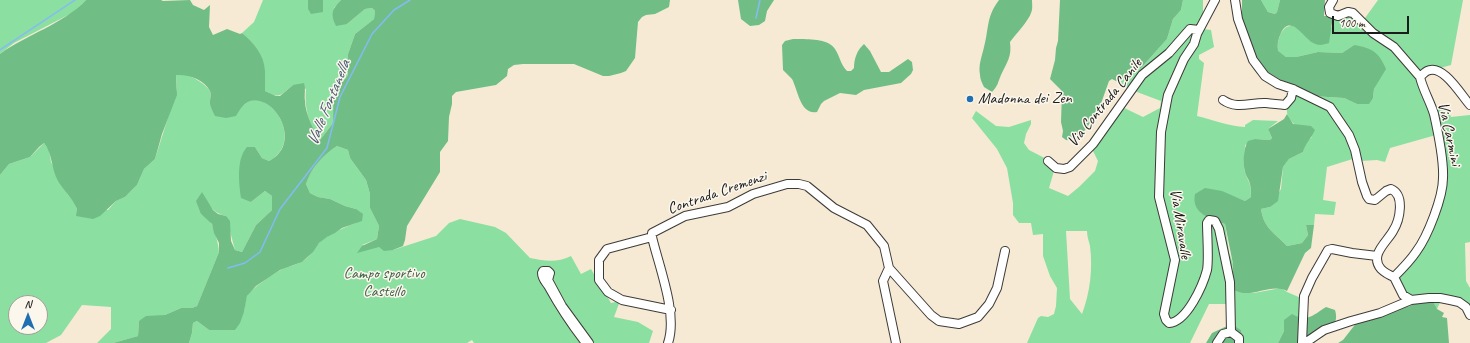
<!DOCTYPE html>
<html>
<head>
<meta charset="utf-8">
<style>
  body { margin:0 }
  #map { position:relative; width:1470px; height:343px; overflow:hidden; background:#f6ead5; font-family:Caveat,sans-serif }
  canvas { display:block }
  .north { position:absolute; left:8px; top:295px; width:40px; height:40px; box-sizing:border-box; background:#fbf7ec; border:1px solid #a29f99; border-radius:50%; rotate:0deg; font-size:11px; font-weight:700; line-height:16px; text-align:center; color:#1c1c1c }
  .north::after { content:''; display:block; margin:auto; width:14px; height:18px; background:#1f6fb2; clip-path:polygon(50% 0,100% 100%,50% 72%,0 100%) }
  .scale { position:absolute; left:1332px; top:16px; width:77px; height:18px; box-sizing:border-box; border:2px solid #1c1c1c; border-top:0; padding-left:5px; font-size:12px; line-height:14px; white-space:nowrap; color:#1c1c1c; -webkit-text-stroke:3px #fbf7ec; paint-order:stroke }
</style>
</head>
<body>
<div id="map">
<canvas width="1470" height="343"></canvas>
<div class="north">N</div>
<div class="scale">100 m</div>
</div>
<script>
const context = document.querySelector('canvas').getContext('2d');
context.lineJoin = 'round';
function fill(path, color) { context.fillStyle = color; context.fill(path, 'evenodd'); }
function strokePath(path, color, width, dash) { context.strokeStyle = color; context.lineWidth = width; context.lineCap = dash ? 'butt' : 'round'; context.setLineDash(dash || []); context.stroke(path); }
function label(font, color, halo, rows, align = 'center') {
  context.font = font + ' Caveat,sans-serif'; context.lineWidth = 3; context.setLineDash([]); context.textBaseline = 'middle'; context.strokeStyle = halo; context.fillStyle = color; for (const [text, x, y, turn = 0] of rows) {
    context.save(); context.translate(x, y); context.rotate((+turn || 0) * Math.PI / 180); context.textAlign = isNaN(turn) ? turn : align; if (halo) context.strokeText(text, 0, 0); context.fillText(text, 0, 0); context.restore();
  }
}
const green = new Path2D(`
  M 0,0 L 86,0 L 72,13 L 14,43 L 0,54 Z
  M 263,0 L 308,0 L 308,9 L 323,12 L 323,0 L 341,0 L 334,8 L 347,24 L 365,9 L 372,8 L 375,11 L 374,19 L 355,34 L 348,54 L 348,75 L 344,80 L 338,84 L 333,123 L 320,140 C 309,123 304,109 306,89 L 293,85 C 279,96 281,99 265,91 C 263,61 266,54 242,33 L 254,22 Z
  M 1183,0 L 1203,0 L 1203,29 L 1211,30 L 1214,47 L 1199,55 L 1199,59 L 1204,63 L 1197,116 C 1213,120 1229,126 1245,127 L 1245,125 L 1253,120 L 1278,121 L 1268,129 L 1272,138 L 1270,140 L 1255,139 L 1245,145 C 1245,153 1242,167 1246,175 C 1250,185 1251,184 1251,197 L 1245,201 L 1235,197 L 1205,216 L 1225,224 L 1229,252 L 1233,264 L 1232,278 L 1238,292 L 1254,293 L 1281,288 L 1287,292 L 1301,298 L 1299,318 L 1284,320 L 1284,331 L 1278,343 L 1244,343 L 1241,330 L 1235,326 L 1227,326 L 1228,304 L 1209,304 L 1190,343 L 1027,343 L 1038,318 L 1041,316 L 1048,317 L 1054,314 L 1056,306 L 1057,288 L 1050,276 L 1043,256 L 1043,234 L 1033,235 L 1031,223 L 1019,223 L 1013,215 L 1013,203 L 1007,168 L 997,149 L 972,118 L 976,111 L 996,126 L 1009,127 L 1031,120 L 1031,124 L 1026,134 L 1024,143 L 1029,150 L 1056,164 L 1049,188 L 1068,196 L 1079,187 L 1095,171 L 1098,161 L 1092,149 L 1118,105 L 1143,117 L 1160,108 L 1161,101 L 1129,89 L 1118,82 L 1142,67 L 1167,39 L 1173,19 L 1181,10 ZM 1066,231 L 1087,231 C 1087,237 1089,241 1090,246 C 1093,269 1090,293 1082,314 L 1070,299 Z
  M 1261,0 L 1280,0 L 1277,12 L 1275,14 L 1268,12 Z
  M 1378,0 L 1463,0 L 1451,65 L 1419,74 L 1433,111 L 1439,109 L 1448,109 L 1451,117 L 1470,115 L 1470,242 L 1465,243 L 1466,281 L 1470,288 L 1470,314 L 1464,302 L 1442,298 L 1437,309 L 1416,302 L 1410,306 L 1396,278 L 1414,258 L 1445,189 L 1447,164 L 1444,144 L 1436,135 L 1390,148 L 1385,162 L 1377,160 L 1360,161 L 1359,157 L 1327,167 L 1323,200 L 1336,202 L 1334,215 L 1315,214 L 1314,225 L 1306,225 L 1308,235 L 1302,243 L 1287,246 C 1274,232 1264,229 1261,209 L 1270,207 L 1281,189 L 1283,167 L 1289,159 L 1303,152 L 1305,143 L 1312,137 C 1302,130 1282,120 1288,105 C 1289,100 1292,95 1295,91 L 1312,96 L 1344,98 L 1357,104 L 1373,98 L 1374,89 L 1379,79 L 1354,45 L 1342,53 L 1318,52 L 1296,57 L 1286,57 L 1278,52 C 1276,41 1283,19 1297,28 C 1303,32 1308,38 1313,43 L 1332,27 L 1333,16 L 1365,18 Z
  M 184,74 C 195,78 203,82 210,91 L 210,99 L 240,108 C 243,106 245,103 248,102 C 273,90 304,143 269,161 L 262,158 L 255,147 L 251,202 L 265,191 L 272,196 L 272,210 L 256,225 L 242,252 L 235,250 L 226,216 C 210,212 210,204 201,193 L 201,214 C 204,217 209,219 211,223 C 214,227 219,246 219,252 L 197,306 L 192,308 L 181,308 L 165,315 L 139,321 L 138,336 L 113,343 L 97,343 L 111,329 L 111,307 L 82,305 L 61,335 L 46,343 L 0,343 L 0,175 L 9,164 L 30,157 L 44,143 L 49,150 L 51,162 L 68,195 L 75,203 L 77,210 L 108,210 L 116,201 L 125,197 L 137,185 L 144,169 L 155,159 L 177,89 L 176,75 ZM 16,303 L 40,303 L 40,327 L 16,327 Z
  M 337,146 L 348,150 L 350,158 L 366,180 L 370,194 L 370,208 L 379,226 L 377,239 L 362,245 L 379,247 L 393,250 L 436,236 L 449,223 L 460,219 L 495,227 L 506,233 L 530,258 C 545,261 557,263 571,256 L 581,274 L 591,269 L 611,303 L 620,301 L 614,317 L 638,322 L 653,331 L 649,343 L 474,343 L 472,340 L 467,343 L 189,343 L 192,333 L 193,323 L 197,321 L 209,330 L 244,312 C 245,307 245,301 247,296 C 250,290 275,272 283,269 C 289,266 297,265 303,261 C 310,257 313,249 319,243 C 326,236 347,226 356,223 L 356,209 L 345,206 L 330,199 L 318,197 L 310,193 L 306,184 C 311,167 323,155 337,146 Z`);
const forest = new Path2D(`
  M 86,0 L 161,0 L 163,1 L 190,0 L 193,5 L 204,10 L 210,5 L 209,27 L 213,35 L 227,29 L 240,34 L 242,33 C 254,43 264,54 265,71 C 265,77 265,84 265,91 L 276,96 L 280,96 L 293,85 L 304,83 C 306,90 304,94 305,101 C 305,113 314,131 320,140 L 333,123 L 334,91 L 338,84 L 344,80 L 348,75 L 348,54 L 355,34 L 374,19 L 375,11 L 372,8 L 365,9 L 347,24 L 336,26 C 330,14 332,9 341,0 L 670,0 L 669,7 L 655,14 L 646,15 L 642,17 L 638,22 L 635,58 L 626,71 L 621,73 L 609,76 L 603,76 L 574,64 L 523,64 L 514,65 L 508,69 L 507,76 L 496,85 L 456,92 L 452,96 L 452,104 L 449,117 L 448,141 L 440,152 L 440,172 L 407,226 L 405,240 L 403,246 L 393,250 L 384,251 L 379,247 L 357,253 L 362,246 L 377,239 L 379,226 L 370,208 L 370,194 L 366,180 L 350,158 L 348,150 L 337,146 C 323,155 311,168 306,184 L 310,193 L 318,197 L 330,199 L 345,206 L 356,209 L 363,214 L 362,221 L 342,228 L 335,233 L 327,237 L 319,243 L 313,252 L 302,262 L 280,270 L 256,286 L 247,296 L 244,312 L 240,323 L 235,330 L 209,330 L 197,321 L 193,323 L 192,333 L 189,343 L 113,343 L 138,336 L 139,321 L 146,316 L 165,315 L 181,308 L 192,308 L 197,306 L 219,252 L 219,243 L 214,233 L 212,224 L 201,214 L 196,201 L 202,192 L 213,210 L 218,214 L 226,216 L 230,221 L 231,241 L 235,250 L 242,252 L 256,225 L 272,210 L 272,196 L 265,191 L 251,202 L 241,198 C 239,183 236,159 247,147 L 255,147 L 262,158 L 269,161 C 304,144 274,91 248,102 C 242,105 239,111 236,116 L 226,118 L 215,116 C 213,112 211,108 210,104 C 210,100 211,94 210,91 C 204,79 188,74 176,75 L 177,95 L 162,134 L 155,159 L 144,169 L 137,185 L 125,197 L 116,201 L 100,216 L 93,219 L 76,216 C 76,214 77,212 77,210 C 77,204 62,188 58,181 C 51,169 53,154 44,143 L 39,147 L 30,157 L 9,164 L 0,175 L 0,54 C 27,34 62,25 86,0 Z
  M 308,0 L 323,0 L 323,12 L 311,14 L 308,9 Z
  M 738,0 L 774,0 L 767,11 L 765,21 L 759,25 L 750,26 L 741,19 Z
  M 999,0 L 1032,0 C 1032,4 1033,9 1031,13 C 1029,20 1016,34 1010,42 C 1012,57 1007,62 1001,75 C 998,82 998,86 992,92 L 984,87 C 982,83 980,79 980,75 C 978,65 982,56 984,47 C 989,29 986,17 999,0 Z
  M 1060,0 L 1183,0 L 1181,10 L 1173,19 L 1167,39 L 1142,67 L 1118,82 L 1112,79 L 1109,81 L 1098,112 L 1077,141 L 1066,140 L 1062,137 L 1063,131 L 1061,122 L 1062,91 L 1050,79 L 1055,60 L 1056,48 L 1058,41 Z
  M 1242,0 L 1261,0 L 1268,12 L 1275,14 L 1277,12 L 1280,0 L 1325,0 L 1324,16 L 1333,16 L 1329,43 C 1323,45 1319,46 1313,43 C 1305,39 1290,13 1281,33 C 1278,39 1277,45 1278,51 L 1286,57 L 1296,57 L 1318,52 L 1342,53 L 1354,45 C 1372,48 1379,52 1386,69 L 1374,89 L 1373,98 L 1369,104 L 1357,104 L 1344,98 L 1312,96 L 1293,87 L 1269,73 L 1260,76 C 1245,65 1243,36 1239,18 L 1242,14 Z
  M 793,39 C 804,39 829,38 835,49 C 840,56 840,64 847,71 L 851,71 L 854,68 C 854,59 857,50 864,44 L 870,51 L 881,72 L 889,72 L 908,59 L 912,62 L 913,70 L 911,74 L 901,83 L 864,90 L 856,95 L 840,93 L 824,101 L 821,104 L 817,112 C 800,115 798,90 792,79 C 789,76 786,73 783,70 L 782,45 L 785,41 Z
  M 1287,114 L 1293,124 L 1311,126 L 1315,130 C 1311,139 1306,142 1303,152 L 1289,159 L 1283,167 L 1278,201 L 1270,207 L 1261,209 C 1264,229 1274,232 1287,246 L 1302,243 L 1308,235 L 1306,225 L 1314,225 L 1311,248 L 1305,253 L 1287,291 C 1270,282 1249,301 1233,289 L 1233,264 L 1225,224 C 1210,218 1191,214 1195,194 L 1205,188 L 1222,191 L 1245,201 L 1251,197 C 1251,191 1251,186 1249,181 C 1248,178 1246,176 1245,172 C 1243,164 1243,149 1248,141 L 1255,139 L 1270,140 L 1272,138 L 1268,129 L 1284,119 Z
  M 1426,301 L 1433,302 L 1437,309 L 1444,313 L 1442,317 L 1447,318 L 1449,343 L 1338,343 L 1343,340 L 1361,317 L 1410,306 L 1416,302 Z
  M 1326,307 L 1335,310 C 1341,330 1321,330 1314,343 L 1278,343 L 1284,331 L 1284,320 L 1292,314 C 1307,323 1313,315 1326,307 Z
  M 1227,326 L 1235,326 L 1241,330 L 1244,343 L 1206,343 L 1212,333 Z`);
const stream = new Path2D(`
  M 756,18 L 760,0
  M 0,50 L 75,0
  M 228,268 L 245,263 L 260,252 L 280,209 L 327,148 L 340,97 L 372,34 L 394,10 L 410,0`);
const minor = new Path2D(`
  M 1215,0 L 1197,34 L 1194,44 L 1184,59 L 1168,95 L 1161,132 L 1159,197 L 1175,260 L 1164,314 L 1166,320 L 1169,323 C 1187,322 1203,285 1207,270 C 1209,259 1207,235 1207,223 L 1209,220 L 1215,221 L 1219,229 L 1230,282 L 1231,332 L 1223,334 L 1217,343
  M 1235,0 L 1238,19 L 1253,60 L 1265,76 L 1278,84 L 1293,89 L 1330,107 L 1349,135 L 1355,150 L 1362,182 L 1367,196 L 1369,199 L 1375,200 L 1386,191 L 1391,189 C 1405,195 1400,220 1393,231 C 1387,242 1369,255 1381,269 C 1385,273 1389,275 1394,277
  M 1333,0 L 1329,7 L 1330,13 L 1338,16 L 1348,12 L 1353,13 L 1373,33 L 1394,47 L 1420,77
  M 1223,100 C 1237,110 1252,102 1266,103 C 1273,104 1279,104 1285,105 L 1291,98 L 1293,89
  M 1048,161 L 1056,168 L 1064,169 L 1070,167 L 1093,144 L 1142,75 L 1169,53 L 1190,29 L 1199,30
  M 652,237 L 607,249 L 599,260 L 599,280 L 608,292 L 622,300 L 671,310
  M 889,268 L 883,281 L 896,343
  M 1394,277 C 1402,269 1410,261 1416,252 C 1428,236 1443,197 1443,178 C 1444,159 1438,132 1434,114 C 1430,101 1423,90 1420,77 C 1422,75 1425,72 1427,71 C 1443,63 1461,95 1470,105
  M 1394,277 L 1403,295 L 1411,300 L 1429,298 L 1440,298 L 1450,300 L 1459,302 L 1466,307 L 1470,315
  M 1231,332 L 1239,338 L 1239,343
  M 586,343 C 572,325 560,307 549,287 C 546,282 542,279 542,273 L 543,271 L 548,271 L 550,273 L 548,280 L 562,306 L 589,343
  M 668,343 C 678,314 659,267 652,237 L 652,233 L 685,216 L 728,207 L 753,194 L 787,184 L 799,184 L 807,186 L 834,208 L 867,225 L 884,246 L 889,268 L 931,315 L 939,321 L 959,324 L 978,317 L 989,304 L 997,288 L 1005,251
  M 1302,343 L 1304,296 L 1312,278 L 1328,250 L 1332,249 L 1352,253 L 1377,256
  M 1305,343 L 1324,330 L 1351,321 L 1380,313 L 1411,300`);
const markers = [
  [970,99,4,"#1f6fb2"]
];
const poiNames = [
  ["Madonna dei Zen",978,99]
];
const streetNames = [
  ["Via Contrada Canile",1105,103,-51],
  ["Via Carmini",1449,134,78],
  ["Contrada Cremenzi",717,193,-19],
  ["Via Miravalle",1180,224,81]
];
const parkNames = [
  ["Campo sportivo",384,274],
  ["Castello",384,292]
];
const waterNames = [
  ["Valle Fontanella",329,103,-68]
];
fill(green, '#8bdfa0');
fill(forest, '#70be86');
strokePath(stream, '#85baf4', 1.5);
strokePath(minor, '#3d3b38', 10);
strokePath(minor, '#fff', 8);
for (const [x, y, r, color] of markers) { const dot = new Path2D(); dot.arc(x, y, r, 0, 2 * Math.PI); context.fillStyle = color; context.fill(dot); strokePath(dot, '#fbf7ec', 1.5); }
label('16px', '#1c1c1c', '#fbf7ec', poiNames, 'left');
label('16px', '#1c1c1c', '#fbf7ec', streetNames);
label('16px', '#43604a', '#fbf7ec', parkNames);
label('italic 17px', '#465b72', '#fbf7ec', waterNames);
</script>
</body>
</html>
